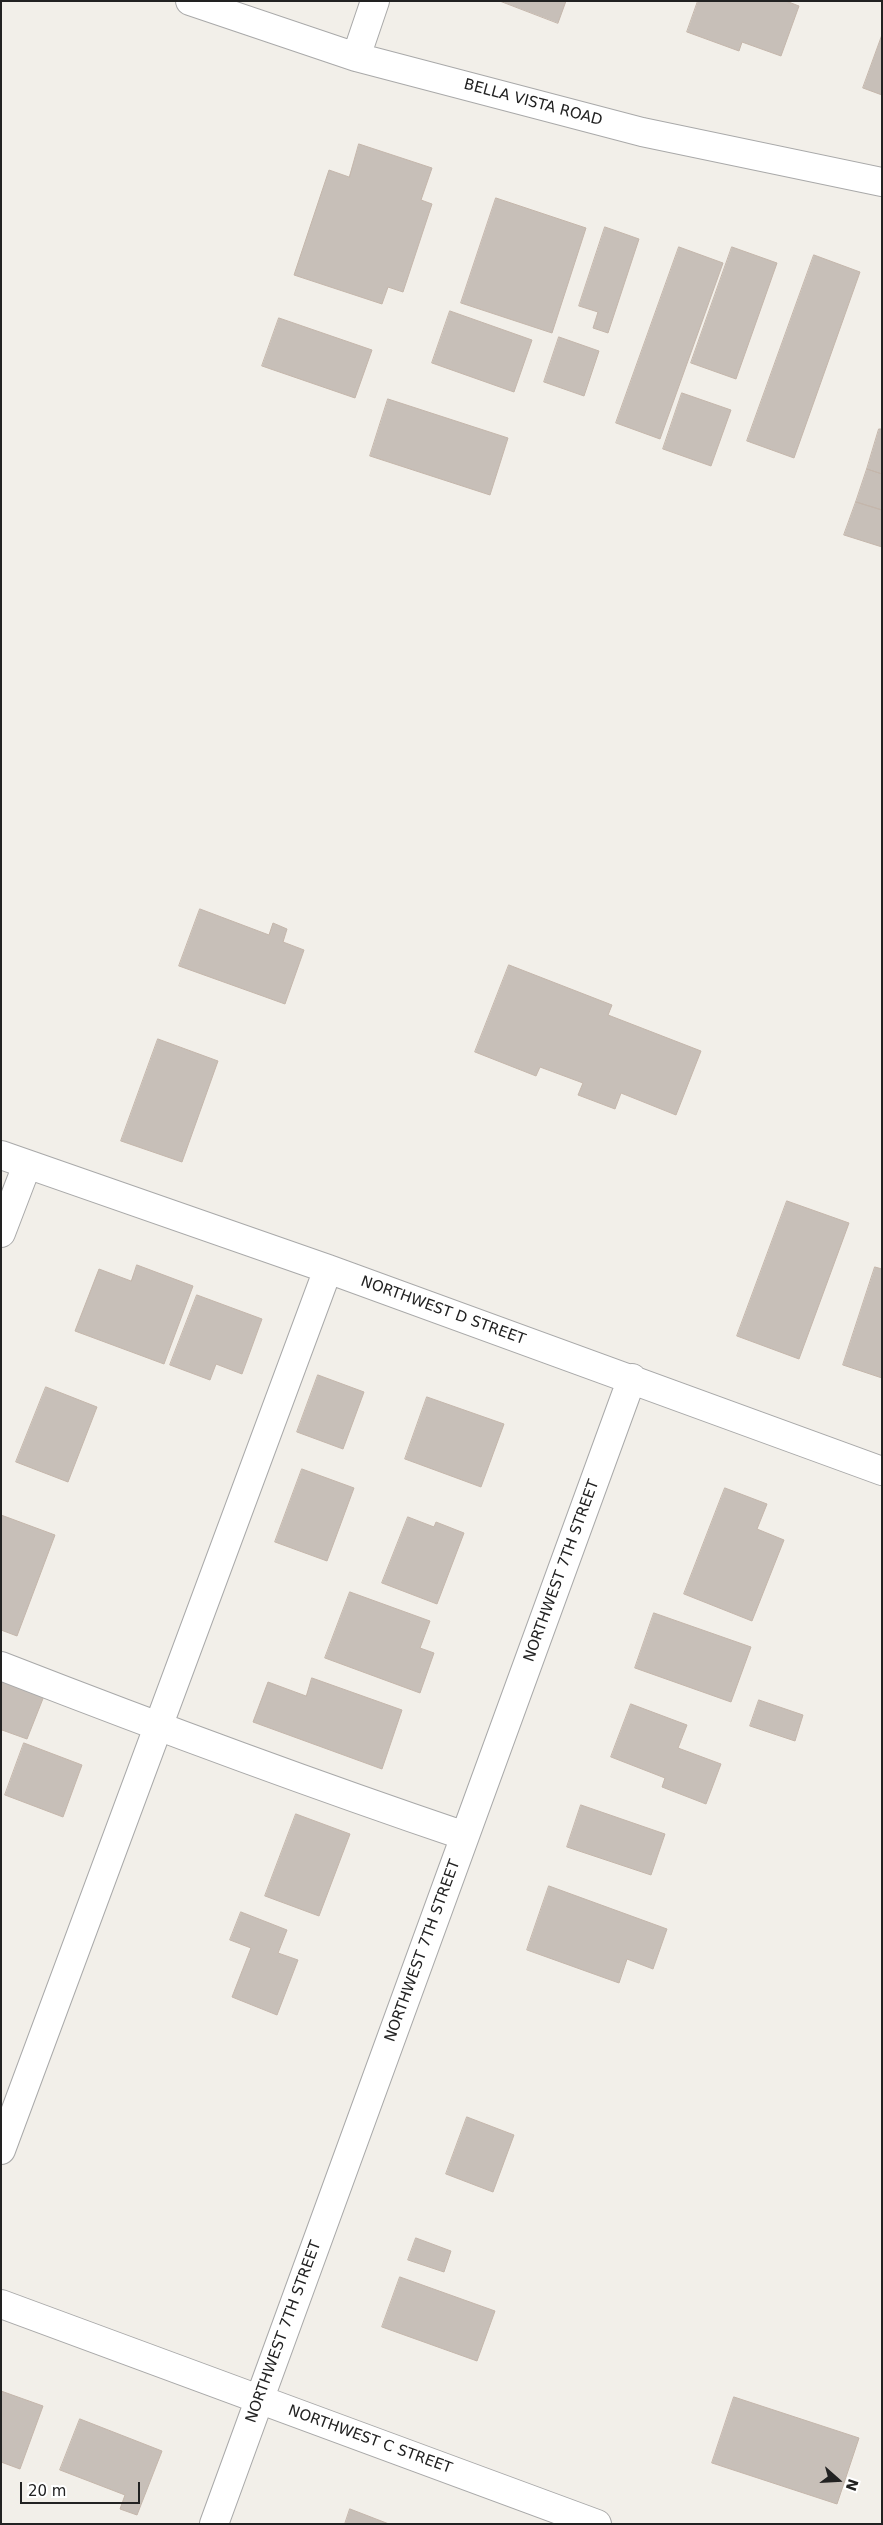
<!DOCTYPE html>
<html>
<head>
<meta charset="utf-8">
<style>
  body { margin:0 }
  #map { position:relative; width:883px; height:2525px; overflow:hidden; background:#f2efe9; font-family:"DejaVu Sans",sans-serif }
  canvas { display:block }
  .frame { position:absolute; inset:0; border:2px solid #222; pointer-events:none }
  .north { position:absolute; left:813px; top:2455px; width:50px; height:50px; -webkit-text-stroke:4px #fff; paint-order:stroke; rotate:109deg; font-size:14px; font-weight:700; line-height:20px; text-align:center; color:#222 }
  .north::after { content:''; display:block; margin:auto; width:18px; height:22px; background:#222; clip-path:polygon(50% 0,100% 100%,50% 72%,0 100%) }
  .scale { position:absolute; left:20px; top:2482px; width:120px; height:22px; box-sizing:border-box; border:2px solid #222; border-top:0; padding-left:6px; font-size:15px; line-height:18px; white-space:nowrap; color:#222; -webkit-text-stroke:4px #fff; paint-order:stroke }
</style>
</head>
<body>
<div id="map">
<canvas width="883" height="2525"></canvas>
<div class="frame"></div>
<div class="north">N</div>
<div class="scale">20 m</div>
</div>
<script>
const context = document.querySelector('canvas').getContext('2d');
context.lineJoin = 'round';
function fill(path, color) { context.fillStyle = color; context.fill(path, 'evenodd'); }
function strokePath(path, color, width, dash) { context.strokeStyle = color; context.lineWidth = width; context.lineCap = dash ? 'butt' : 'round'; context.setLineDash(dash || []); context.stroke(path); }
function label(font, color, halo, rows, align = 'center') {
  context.font = font + ' "DejaVu Sans",sans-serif'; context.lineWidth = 4; context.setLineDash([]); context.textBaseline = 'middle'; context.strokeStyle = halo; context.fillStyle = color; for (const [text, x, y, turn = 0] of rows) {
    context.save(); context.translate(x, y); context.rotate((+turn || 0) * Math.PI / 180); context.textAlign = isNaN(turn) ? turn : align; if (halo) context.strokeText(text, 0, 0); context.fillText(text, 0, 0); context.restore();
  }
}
const building = new Path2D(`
  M 500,1 L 566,1 L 558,23 Z
  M 698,1 L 786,1 L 799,6 L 781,56 L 742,42 L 739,51 L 687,32 Z
  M 882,35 L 882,95 L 863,88 Z
  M 359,144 L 432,168 L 421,200 L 432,204 L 403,292 L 388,287 L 382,304 L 294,275 L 329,170 L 349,177 Z
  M 496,198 L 586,228 L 552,333 L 461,303 Z
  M 605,227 L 639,239 L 608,333 L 593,328 L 598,312 L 579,306 Z
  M 679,247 L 723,263 L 660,439 L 616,423 Z
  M 732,247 L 777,263 L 736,379 L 691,363 Z
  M 814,255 L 860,272 L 794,458 L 747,441 Z
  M 450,311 L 532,340 L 514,392 L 432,363 Z
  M 279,318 L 372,350 L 355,398 L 262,366 Z
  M 559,337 L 599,351 L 584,396 L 544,382 Z
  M 682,393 L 731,410 L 711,466 L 663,449 Z
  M 388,399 L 508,438 L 490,495 L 370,456 Z
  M 879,429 L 882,429 L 882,474 L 867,469 Z
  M 867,469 L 882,474 L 882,510 L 856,502 Z
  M 856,502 L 882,510 L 882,547 L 844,535 Z
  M 200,909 L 269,935 L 273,923 L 287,929 L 283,942 L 304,950 L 285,1004 L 179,966 Z
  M 509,965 L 612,1005 L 608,1015 L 701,1051 L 676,1115 L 621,1093 L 615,1109 L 578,1095 L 583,1083 L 540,1067 L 536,1076 L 475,1052 Z
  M 158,1039 L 218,1061 L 182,1162 L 121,1141 Z
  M 787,1201 L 849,1223 L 799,1359 L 737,1336 Z
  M 137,1265 L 193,1286 L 164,1364 L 75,1331 L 99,1269 L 131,1281 Z
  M 875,1267 L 882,1269 L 882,1378 L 843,1365 Z
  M 197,1295 L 262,1319 L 242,1374 L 216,1364 L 210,1380 L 170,1365 Z
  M 318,1375 L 364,1392 L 343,1449 L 297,1432 Z
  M 46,1387 L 97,1407 L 68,1482 L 16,1462 Z
  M 427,1397 L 504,1424 L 481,1487 L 405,1459 Z
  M 302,1469 L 354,1488 L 327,1561 L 275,1542 Z
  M 725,1488 L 767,1504 L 757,1529 L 784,1540 L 752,1621 L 684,1594 Z
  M 1,1515 L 55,1535 L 17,1636 L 1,1630 Z
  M 408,1517 L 434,1527 L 436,1522 L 464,1533 L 437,1604 L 382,1583 Z
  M 350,1592 L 430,1621 L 420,1648 L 434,1653 L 420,1693 L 325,1658 Z
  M 654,1613 L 751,1647 L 731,1702 L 635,1668 Z
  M 312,1678 L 402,1710 L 382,1769 L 253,1722 L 268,1682 L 306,1696 Z
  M 1,1680 L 44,1696 L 27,1739 L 2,1730 L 1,1732 Z
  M 759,1700 L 803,1715 L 795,1741 L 750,1726 Z
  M 631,1704 L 687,1725 L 678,1748 L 721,1764 L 706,1804 L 662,1787 L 665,1778 L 611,1757 Z
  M 24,1743 L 82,1765 L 63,1817 L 5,1795 Z
  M 581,1805 L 665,1834 L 651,1875 L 567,1847 Z
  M 296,1814 L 350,1834 L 319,1916 L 265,1896 Z
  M 549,1886 L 667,1929 L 653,1969 L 627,1959 L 619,1983 L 527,1950 Z
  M 241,1912 L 287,1930 L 278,1953 L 298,1960 L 277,2015 L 232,1997 L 251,1948 L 230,1940 Z
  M 467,2117 L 514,2135 L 493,2192 L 446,2174 Z
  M 416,2238 L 451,2251 L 444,2272 L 408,2260 Z
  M 400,2277 L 495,2311 L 477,2361 L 382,2327 Z
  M 1,2391 L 43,2406 L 20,2469 L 1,2462 Z
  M 734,2397 L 859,2438 L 837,2504 L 712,2463 Z
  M 80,2419 L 162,2451 L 137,2515 L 120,2509 L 125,2495 L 60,2470 Z
  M 350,2509 L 389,2524 L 345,2524 Z`);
const minor = new Path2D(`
  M 190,1 L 356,57 L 642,132 L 882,182
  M 356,57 L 375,1
  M 1,1155 L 328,1269 L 882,1471
  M 1,1233 L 27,1165
  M 1,1666 C 155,1726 309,1783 465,1836
  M 1,2150 L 328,1269
  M 1,2304 L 597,2524
  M 214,2524 L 632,1378`);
const streetNames = [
  ["BELLA VISTA ROAD",533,103,15],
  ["NORTHWEST D STREET",443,1311,20],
  ["NORTHWEST 7TH STREET",562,1571,-70],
  ["NORTHWEST 7TH STREET",423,1951,-70],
  ["NORTHWEST 7TH STREET",284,2332,-70],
  ["NORTHWEST C STREET",370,2440,20]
];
fill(building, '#c7bfb8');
strokePath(building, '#c4b6ab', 1);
strokePath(minor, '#a9a9a9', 30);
strokePath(minor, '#fff', 28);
label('15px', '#222', '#fff', streetNames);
</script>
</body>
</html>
